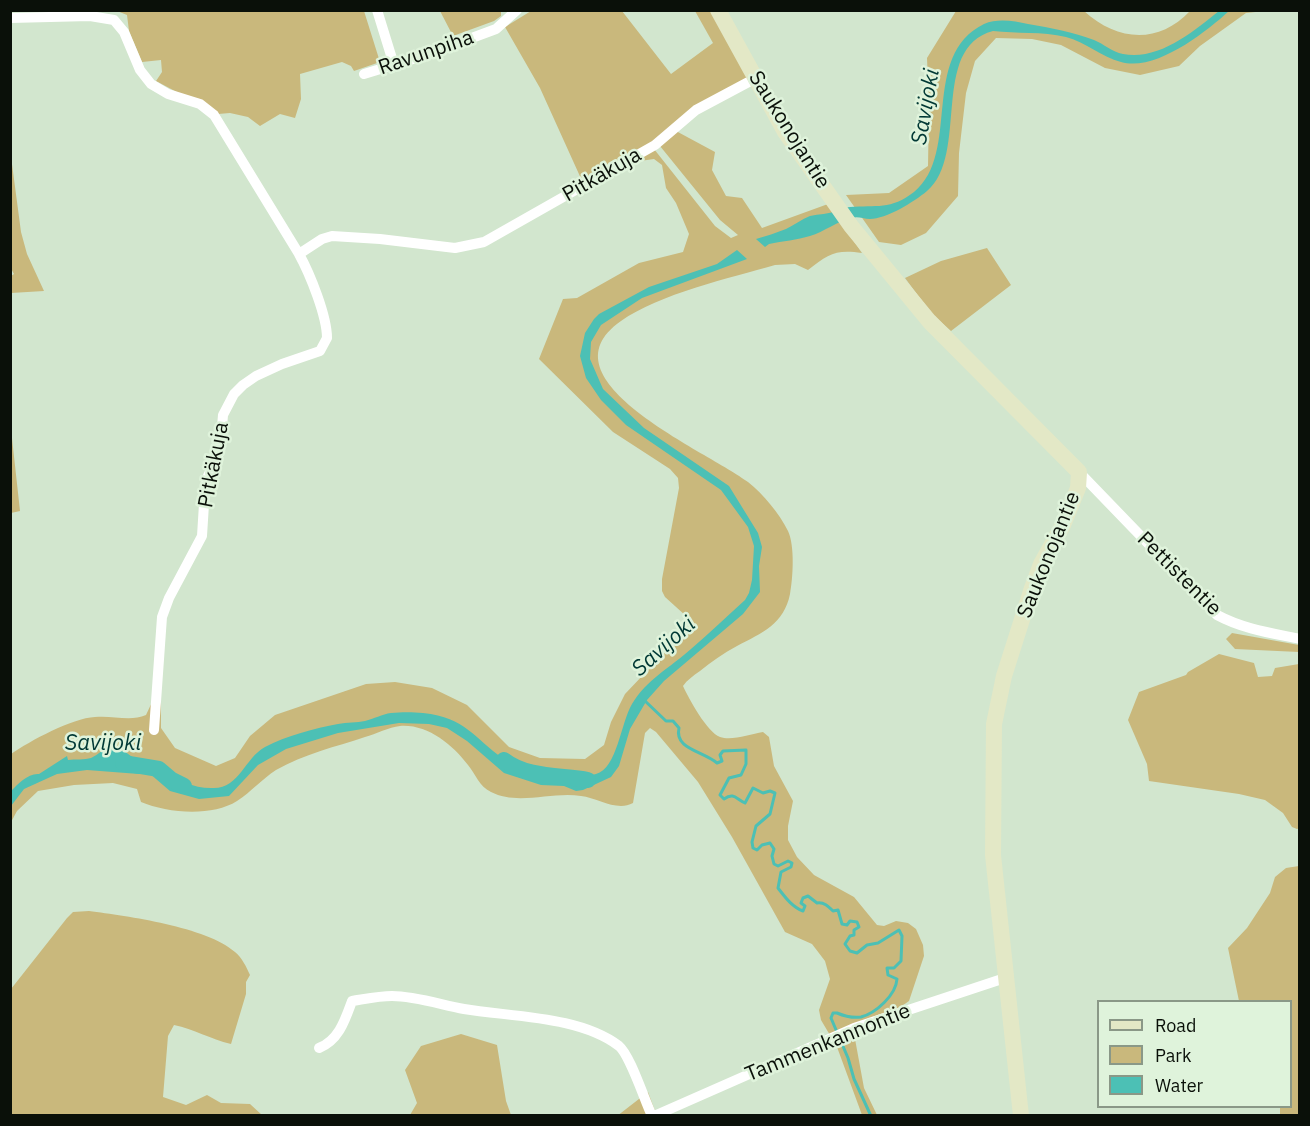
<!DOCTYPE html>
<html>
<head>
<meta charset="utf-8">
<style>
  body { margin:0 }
  #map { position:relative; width:1310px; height:1126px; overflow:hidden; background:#d2e6ce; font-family:"IBM Plex Sans",sans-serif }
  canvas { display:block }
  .frame { position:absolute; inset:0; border:12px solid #0a1009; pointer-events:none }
  .legend { position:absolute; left:1097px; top:1000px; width:195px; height:108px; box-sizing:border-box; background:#dff3db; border:2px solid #8a9887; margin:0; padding:8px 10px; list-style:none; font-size:18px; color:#0a1009 }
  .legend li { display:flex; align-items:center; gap:12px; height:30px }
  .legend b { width:30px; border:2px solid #8a9887 }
</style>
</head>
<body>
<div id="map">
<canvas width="1310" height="1126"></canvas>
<div class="frame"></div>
<ul class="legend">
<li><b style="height:8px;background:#e3e8c6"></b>Road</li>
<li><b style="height:16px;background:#c9b87c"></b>Park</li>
<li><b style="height:16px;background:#4cc0b5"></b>Water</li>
</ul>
</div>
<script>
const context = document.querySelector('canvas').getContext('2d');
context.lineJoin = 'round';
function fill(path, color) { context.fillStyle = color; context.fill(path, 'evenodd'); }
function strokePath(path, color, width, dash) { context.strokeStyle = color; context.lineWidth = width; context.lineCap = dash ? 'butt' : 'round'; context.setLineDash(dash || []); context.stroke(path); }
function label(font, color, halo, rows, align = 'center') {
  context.font = font + ' "IBM Plex Sans",sans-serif'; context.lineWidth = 5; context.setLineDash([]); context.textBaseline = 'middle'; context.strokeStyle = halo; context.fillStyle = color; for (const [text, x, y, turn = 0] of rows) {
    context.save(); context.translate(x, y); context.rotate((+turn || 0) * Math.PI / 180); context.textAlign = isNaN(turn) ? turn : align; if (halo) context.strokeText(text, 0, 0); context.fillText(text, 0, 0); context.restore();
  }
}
const green = new Path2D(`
  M 117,11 L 364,11 L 380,62 L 354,71 L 351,66 L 342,62 L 300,74 L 301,99 L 295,118 L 280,114 L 260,126 L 248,117 L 230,113 L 218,114 L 156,81 L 162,72 L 161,60 L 142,62 L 129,31 L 127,15 Z
  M 440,11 L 501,11 L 501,16 L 494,21 L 453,36 Z
  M 531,11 L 622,11 L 671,74 L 713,43 L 695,11 L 712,11 L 748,77 L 659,138 L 583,183 L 540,88 L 505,27 Z
  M 956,11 L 1084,11 C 1117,41 1158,45 1190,11 L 1265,11 L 1246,13 L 1200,46 L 1179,66 L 1140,75 L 1105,68 L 1061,45 L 1032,39 L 996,38 L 975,61 L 966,93 L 959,153 L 958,196 L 926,233 L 901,245 L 879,242 L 846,195 L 889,193 L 928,166 L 929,107 L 927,58 Z
  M 676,131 L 715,152 L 712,170 L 726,196 L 742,198 L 762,228 L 828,204 L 862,253 C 836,249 828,254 808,270 L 795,264 L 775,265 C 730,278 659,294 621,321 C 536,380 711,453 748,482 C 764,495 779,513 788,531 C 795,546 793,578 790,594 C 784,624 762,633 737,646 C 724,653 711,662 700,671 C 693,676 687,680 683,686 C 689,699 707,732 720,737 C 732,741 750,734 763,732 L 769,737 L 774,766 L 793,801 L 788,826 L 788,840 L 797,857 L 814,875 L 854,897 L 877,925 L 884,926 L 896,921 L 908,923 L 916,929 L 923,945 L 924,956 L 909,1001 L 855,1039 L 864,1088 L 877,1115 L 862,1115 L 837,1047 L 821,1020 L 819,1010 L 830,979 L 825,961 L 812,944 L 785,932 L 732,837 L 698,782 L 656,732 L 650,728 L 645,733 L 633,803 C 617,812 598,798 581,796 C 553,791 518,806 491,792 C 479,786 476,775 468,765 C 452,744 427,724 400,726 C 389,727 376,734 365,737 C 335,747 304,754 276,770 C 262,779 251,792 237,801 C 212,817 167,813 141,802 L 137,789 L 113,783 L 74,785 L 38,791 L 17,811 L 11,822 L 11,754 C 30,741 72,718 95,717 C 112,715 130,722 146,715 L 153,700 L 161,699 L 161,728 L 175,748 L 216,766 L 235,758 L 250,736 L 275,715 L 366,684 L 395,682 L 432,688 L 467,705 L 509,747 L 540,758 L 585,759 L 604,745 L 611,722 L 625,694 L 663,654 L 686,636 L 689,626 L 686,616 L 665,597 L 662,591 L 662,579 L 679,488 L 678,478 L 670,469 L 613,432 L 539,359 L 563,299 L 577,298 L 639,263 L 683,252 L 689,234 L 676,203 L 666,188 L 662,165 L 654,159 L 640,161 L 638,158 L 654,149 L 715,226 L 731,238 L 738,235 L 720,220 L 660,146 Z
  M 10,149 L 21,232 L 27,254 L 44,291 L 11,293 L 11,276 L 14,274 L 10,267 Z
  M 987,248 L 1011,285 L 951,331 L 931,313 L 905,278 L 941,261 Z
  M 11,429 L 20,511 L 11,513 L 10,513 Z
  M 1232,633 L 1299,645 L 1299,652 L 1235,649 L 1226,639 Z
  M 1219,654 L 1254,663 L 1258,677 L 1272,676 L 1275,668 L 1299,664 L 1300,828 L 1297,829 L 1292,827 L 1283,813 L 1265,800 L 1239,794 L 1149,781 L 1147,764 L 1128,720 L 1139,692 L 1186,675 L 1188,672 Z
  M 1299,866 L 1299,1115 L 1280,1115 L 1280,1107 L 1290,1106 L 1290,1002 L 1239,1001 L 1228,948 L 1247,928 L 1270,893 L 1275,877 L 1286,868 Z
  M 89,911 C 127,916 207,927 235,952 C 242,958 246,966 250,975 L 246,982 L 246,994 L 231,1044 C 210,1039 194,1029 174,1025 L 168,1036 L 163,1097 L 186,1105 L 207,1095 L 221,1103 L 250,1104 L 262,1115 L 11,1115 L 11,989 L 67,918 L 73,912 Z
  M 461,1034 L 497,1045 L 506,1101 L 511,1115 L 410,1115 L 417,1103 L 405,1070 L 421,1046 Z
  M 648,1092 L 657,1116 L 617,1116 Z`);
const water = new Path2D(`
  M 1219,11 L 1229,11 C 1205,33 1155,72 1121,62 C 1102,57 1085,42 1066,37 C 1042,31 1017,34 993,31 C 929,48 970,155 927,191 C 914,202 886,219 870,219 C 863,219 858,216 852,218 C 837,221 824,232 810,236 C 797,240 783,241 769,244 L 765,247 L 756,239 C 766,236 776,233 786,229 C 794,225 802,219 810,216 C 819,214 828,214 837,211 C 841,210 845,207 850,207 C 876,205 891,210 914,192 C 962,153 919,56 984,24 C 998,18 1014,21 1028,24 C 1051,28 1073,32 1094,40 C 1104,44 1112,52 1123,54 C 1158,61 1193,32 1219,11 Z
  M 737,250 L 747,259 L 642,298 L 601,325 L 591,342 L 590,359 L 603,389 L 644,428 L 729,486 L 758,533 L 762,547 L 759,566 L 760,592 L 743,614 L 664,681 L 647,700 L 630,729 L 619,766 L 611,777 L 583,790 L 576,791 L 564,786 L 541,785 L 504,773 L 467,741 L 447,728 L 429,724 L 399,723 L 338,733 L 286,749 L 258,765 L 229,796 L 199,799 L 170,791 L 149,773 L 139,774 L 87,770 L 57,774 L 24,789 L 11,806 L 11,791 C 18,784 28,773 39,774 L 67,756 L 68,760 C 75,759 85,760 91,758 C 100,754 104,746 115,748 C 127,750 135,761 146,766 C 151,769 157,770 163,772 C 180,780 194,789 214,788 C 239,788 245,758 265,747 C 286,736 315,728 338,724 C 347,722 357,723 365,721 C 374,719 382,714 391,713 C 401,712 413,712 423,713 C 467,718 472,737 504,759 C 526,774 570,781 596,774 C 617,769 621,722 632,704 C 646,680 671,667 691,649 C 710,633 727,616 745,600 L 749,593 L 752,580 L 754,546 L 748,527 L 721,490 L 626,425 L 601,400 L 586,378 L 580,356 L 585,333 L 594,319 L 599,314 L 649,287 L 717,264 Z`);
const stream = new Path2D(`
  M 644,700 L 666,721 L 673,721 L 679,728 C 674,749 703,751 717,763 L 722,761 L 720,755 L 723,751 L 746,750 L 746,764 L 741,775 L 729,778 L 720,795 L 724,799 C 734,792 736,799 745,803 L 753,788 L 763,793 L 770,791 L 775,793 L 770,814 L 756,826 L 752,842 L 753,848 L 757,850 L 762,845 L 770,843 L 774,849 L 772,856 L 774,864 L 778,866 L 788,861 L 792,863 L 791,867 L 781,872 L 778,888 C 785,897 792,907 803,911 L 805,906 L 801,903 L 803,898 L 808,896 L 817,903 C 824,902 828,906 833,911 L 838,910 L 842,924 L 847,925 L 850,921 L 857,922 L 859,927 L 854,930 L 854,935 L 850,936 L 845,944 L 850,951 L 857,953 L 867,945 L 878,943 L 899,930 L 902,936 L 901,961 L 894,968 L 887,968 L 888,975 L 897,979 C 896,995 876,1013 861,1017 C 853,1018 844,1016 837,1013 L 833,1013 L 831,1018 L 848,1058 L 854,1079 L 871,1116`);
const river = new Path2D(`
  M 504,760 C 527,778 561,775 588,780
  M 123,763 L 159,769 L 172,780 L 184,786`);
const street = new Path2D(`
  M 377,10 L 394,65
  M 10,18 L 90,16 L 114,20 L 124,32 L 140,70 L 151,84 L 168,94 L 200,104 L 214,115 L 299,254 L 322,239 L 332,236 L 380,239 L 455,248 L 484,242 L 655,145 L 696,110 L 756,78
  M 364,74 L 426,55 L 496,29 L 517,10
  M 1079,472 L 1217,615 C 1243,629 1271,633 1300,639
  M 154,730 L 162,617 L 169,598 L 202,536 L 205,488 L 208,476 L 220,451 L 223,415 L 234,394 L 243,385 L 256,376 L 282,364 L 320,351 L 327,338 C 327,316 310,274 299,254
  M 319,1048 C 339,1040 345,1020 352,1001 C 365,999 379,996 392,996 C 415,996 442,1005 464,1009 C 512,1017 580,1016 619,1046 C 630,1055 644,1099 652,1116
  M 654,1116 L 854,1028 L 1005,978`);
const secondary = new Path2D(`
  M 718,10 L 785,132 L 851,226 L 929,321 L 1079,472 L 1078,488 L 1063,525 L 1041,564 L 1032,588 L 1004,676 L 994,724 L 993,855 L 1021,1116`);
const streetNames = [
  ["Ravunpiha",426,53,-19],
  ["Saukonojantie",789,130,58],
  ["Pitkäkuja",602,175,-30],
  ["Pitkäkuja",214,465,-79],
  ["Saukonojantie",1049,555,-68],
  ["Pettistentie",1179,574,45],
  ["Tammenkannontie",828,1043,-22]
];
const waterNames = [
  ["Savijoki",926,107,-80],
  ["Savijoki",664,647,-42],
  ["Savijoki",103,744]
];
fill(green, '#c9b87c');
fill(water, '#4cc0b5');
strokePath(stream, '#4cc0b5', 3);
strokePath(river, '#4cc0b5', 16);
strokePath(street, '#fff', 10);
strokePath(secondary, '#e3e8c6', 16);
label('21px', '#0a1009', '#dff3db', streetNames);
label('italic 22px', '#003834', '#dff3db', waterNames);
</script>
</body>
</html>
